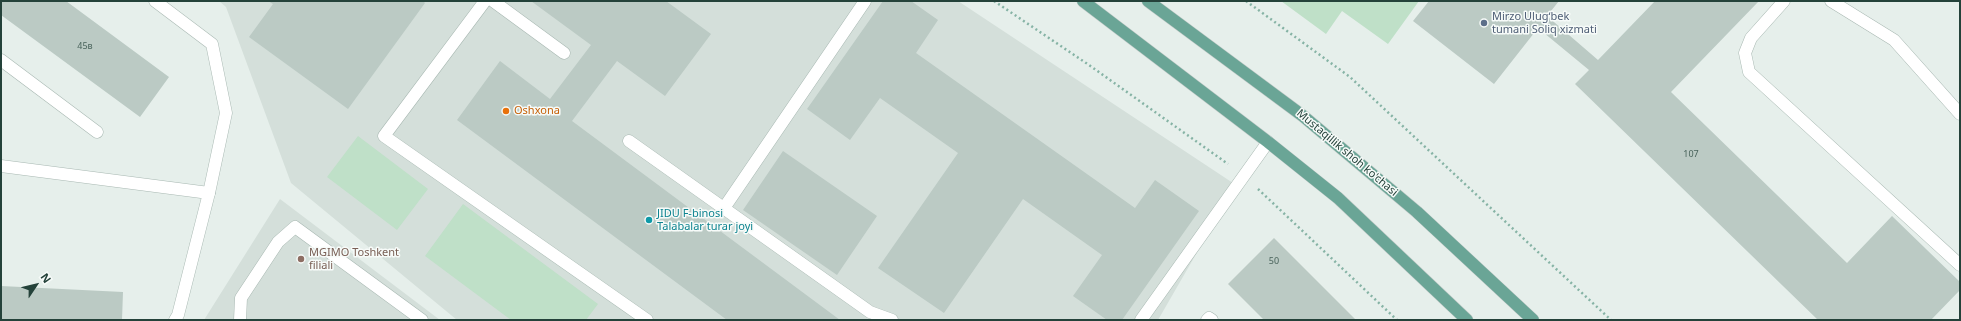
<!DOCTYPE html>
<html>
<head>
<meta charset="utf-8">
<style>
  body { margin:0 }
  #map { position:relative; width:1961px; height:321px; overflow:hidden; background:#e6efeb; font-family:"Noto Sans",sans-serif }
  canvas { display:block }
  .frame { position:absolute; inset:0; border:2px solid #24423a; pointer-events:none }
  .north { position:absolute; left:16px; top:265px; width:40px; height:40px; -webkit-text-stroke:3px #f7fbf9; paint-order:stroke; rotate:55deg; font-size:11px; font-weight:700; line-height:16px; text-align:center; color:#24423a }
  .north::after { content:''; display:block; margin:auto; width:14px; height:18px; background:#24423a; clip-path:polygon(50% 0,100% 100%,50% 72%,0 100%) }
</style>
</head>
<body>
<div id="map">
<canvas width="1961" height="321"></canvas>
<div class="frame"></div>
<div class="north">N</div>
</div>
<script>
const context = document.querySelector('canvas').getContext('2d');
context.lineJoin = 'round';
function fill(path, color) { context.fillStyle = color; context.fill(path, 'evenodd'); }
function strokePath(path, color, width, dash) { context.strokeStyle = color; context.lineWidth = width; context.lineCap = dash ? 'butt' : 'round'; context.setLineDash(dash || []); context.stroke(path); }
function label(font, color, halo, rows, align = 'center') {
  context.font = font + ' "Noto Sans",sans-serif'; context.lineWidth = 3; context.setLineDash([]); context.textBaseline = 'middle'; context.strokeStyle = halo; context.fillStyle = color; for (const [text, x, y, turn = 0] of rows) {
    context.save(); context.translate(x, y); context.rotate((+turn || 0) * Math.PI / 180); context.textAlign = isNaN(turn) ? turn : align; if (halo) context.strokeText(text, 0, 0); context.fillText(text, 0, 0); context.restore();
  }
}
const built = new Path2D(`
  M 219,1 L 958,1 L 1236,185 L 1158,320 L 457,320 L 291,183 L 226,7 Z
  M 280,199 L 440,320 L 204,320 Z`);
const green = new Path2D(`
  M 1281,1 L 1419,1 L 1388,44 L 1342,11 L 1326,34 Z
  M 358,136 L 428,189 L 397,230 L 327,177 Z
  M 463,204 L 598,304 L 586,320 L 511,320 L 425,256 Z`);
const building = new Path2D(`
  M 1,1 L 66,1 L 169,77 L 140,117 L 1,15 Z
  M 268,1 L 423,1 L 425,3 L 348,109 L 249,37 L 273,4 Z
  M 531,1 L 666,1 L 711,34 L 665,96 L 617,61 L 572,121 L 840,320 L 727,320 L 457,120 L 500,61 L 550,99 L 591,45 Z
  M 883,1 L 911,1 L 938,20 L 916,53 L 1135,208 L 1155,180 L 1199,211 L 1122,320 L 1107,320 L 1073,296 L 1102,255 L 1023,199 L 944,313 L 878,268 L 958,153 L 880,98 L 850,140 L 807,109 Z
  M 1429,1 L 1559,1 L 1547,16 L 1598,60 L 1655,1 L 1759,1 L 1671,92 L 1847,263 L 1892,216 L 1960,282 L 1960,290 L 1931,320 L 1818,320 L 1575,84 L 1589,70 L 1538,28 L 1494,84 L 1413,21 Z
  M 783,151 L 877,216 L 837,275 L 743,210 Z
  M 1274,238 L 1356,320 L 1264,320 L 1228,284 Z
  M 1,286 L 123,292 L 122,320 L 1,320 Z`);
const path = new Path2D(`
  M 994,1 L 1089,65 L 1228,164
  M 1246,1 L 1350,77 L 1611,320
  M 1258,189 L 1397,320`);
const lane = new Path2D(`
  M 485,1 L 384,136 L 647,320
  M 493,1 L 564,53
  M 1784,1 L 1751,38 L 1745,53 L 1749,72 L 1960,265
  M 1831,1 L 1894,40 L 1960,114
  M 1,60 L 97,132
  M 629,141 L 870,312 L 892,320
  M 1,166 L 209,193
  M 724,208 L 865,1
  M 240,320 L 241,298 L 278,242 L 295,227 L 422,320
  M 1141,320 L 1268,142
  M 1207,320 L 1209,318 L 1212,320`);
const street = new Path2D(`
  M 155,1 L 212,44 L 226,113 L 209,193 L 178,315 L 175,320`);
const primary = new Path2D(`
  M 1083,1 L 1268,142 L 1338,198 L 1467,320
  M 1148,1 L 1303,116 L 1417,212 L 1533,320`);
const markers = [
  [1484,23,4,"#5c6f8a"],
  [506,111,4,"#e8710a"],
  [649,220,4,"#0f9aa8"],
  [301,259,4,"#8d6e63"]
];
const numberNames = [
  ["45в",85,46],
  ["107",1691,154],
  ["50",1274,261]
];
const serviceNames = [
  ["Mirzo Ulugʻbek",1492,17],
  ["tumani Soliq xizmati",1492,30]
];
const foodNames = [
  ["Oshxona",514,111]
];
const streetNames = [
  ["Mustaqillik shoh ko'chasi",1347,153,40]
];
const cultureNames = [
  ["JIDU F-binosi",657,214],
  ["Talabalar turar joyi",657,227]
];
const educationNames = [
  ["MGIMO Toshkent",309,253],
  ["filiali",309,266]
];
fill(built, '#d4dfda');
fill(green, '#bfe0c8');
fill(building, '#bbcac4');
strokePath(lane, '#a8b8b2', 13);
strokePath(street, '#a8b8b2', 13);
strokePath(primary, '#c2cac8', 13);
strokePath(path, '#86b3a5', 2.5, [2, 3]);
strokePath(lane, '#fff', 12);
strokePath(street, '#fff', 12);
strokePath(primary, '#6aa596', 12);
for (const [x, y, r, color] of markers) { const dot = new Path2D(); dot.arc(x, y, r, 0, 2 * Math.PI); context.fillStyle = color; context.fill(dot); strokePath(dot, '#f7fbf9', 1.5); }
label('9px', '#4a645c', null, numberNames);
label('11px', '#4e5e75', '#f7fbf9', serviceNames, 'left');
label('11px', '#c56008', '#f7fbf9', foodNames, 'left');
label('11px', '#24423a', '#f7fbf9', streetNames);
label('11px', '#0d838f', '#f7fbf9', cultureNames, 'left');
label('11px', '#785e54', '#f7fbf9', educationNames, 'left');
</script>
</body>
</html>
